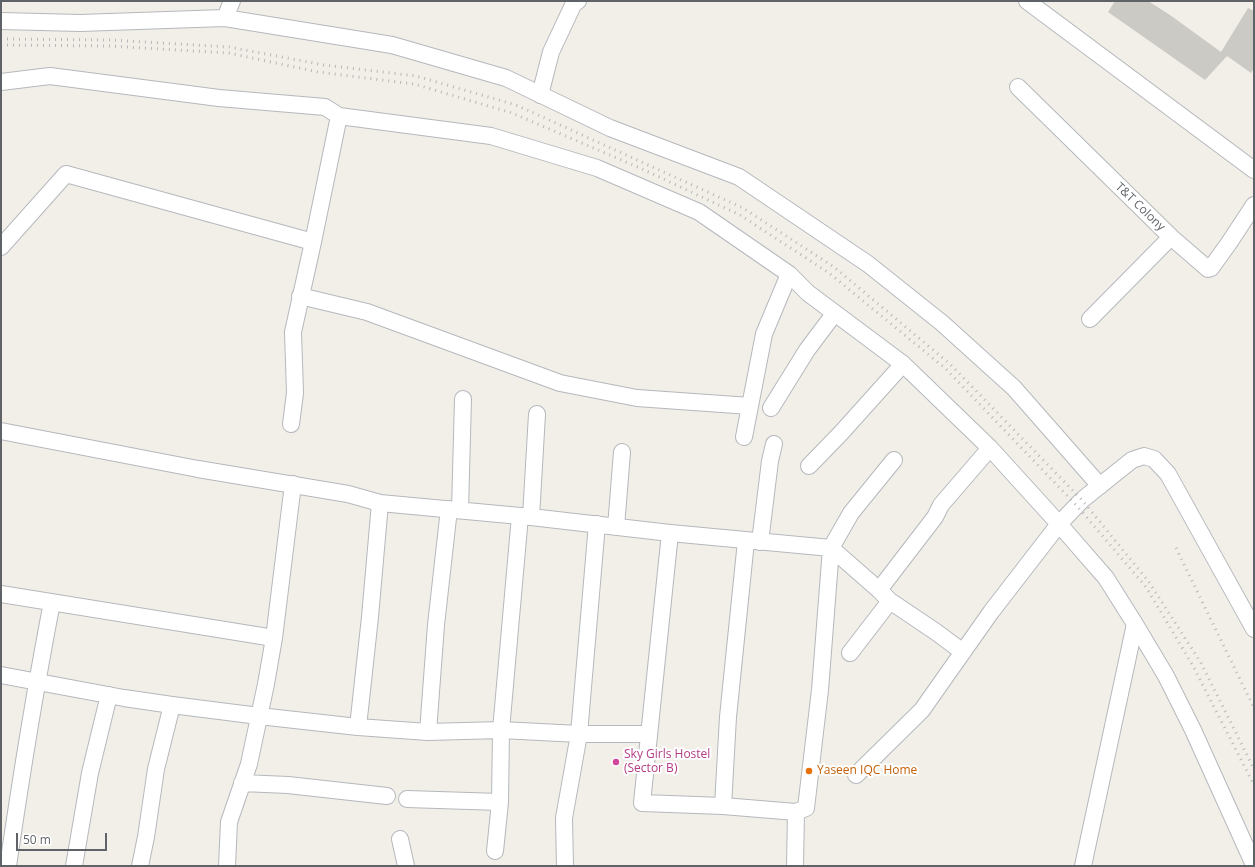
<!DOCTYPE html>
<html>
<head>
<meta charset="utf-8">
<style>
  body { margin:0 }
  #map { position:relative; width:1255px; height:867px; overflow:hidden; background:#f1efe8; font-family:"Open Sans",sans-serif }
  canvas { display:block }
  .frame { position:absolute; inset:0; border:2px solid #5f6368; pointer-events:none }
  .scale { position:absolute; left:16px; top:833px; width:91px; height:18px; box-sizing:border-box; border:2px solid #5f6368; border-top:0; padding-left:5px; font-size:12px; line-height:14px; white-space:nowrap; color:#5f6368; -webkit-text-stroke:3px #fff; paint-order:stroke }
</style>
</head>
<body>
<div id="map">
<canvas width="1255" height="867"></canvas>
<div class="frame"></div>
<div class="scale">50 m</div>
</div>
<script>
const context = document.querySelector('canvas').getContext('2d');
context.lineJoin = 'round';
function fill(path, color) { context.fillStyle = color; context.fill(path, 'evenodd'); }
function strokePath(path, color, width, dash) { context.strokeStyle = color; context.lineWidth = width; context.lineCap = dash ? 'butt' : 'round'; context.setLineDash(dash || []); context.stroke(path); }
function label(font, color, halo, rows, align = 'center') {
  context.font = font + ' "Open Sans",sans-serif'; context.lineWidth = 4; context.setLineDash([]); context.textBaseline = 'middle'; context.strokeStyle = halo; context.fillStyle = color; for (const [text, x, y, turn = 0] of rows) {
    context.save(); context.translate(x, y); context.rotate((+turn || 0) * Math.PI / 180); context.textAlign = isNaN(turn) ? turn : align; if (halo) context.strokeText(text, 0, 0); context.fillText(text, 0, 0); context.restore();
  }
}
const building = new Path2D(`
  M 1115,1 L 1148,1 L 1170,15 L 1221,52 L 1248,8 L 1254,11 L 1254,68 L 1251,73 L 1227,56 L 1205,80 L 1108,12 Z`);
const minor = new Path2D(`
  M 1027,1 L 1254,170
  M 225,18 L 232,1
  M 1,21 L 80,23 L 225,18 L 392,45 L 506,78 L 610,128 L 739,177 L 868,264 L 942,323 L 1014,388 L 1100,486
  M 1,82 L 50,76 L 219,98 L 325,107 L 339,116 L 491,136 L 597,168 L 699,212 L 789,274 L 808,293 L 903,364 L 990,448 L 1059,524 L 1106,578 L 1135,624 L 1166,676 L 1193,730 L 1254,865
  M 1018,87 L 1171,237 L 1208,269 L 1211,268 L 1229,243 L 1254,205
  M 540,95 L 551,52 L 574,3 L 578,1
  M 1,247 L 66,174 L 313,242 L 339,116
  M 300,296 L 367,312 L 560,383 L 637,398 L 750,406
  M 1090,319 L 1171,237
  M 771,408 L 807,350 L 834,314
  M 291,424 L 295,393 L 293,332 L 313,242
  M 1,431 L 198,469 L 348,494 L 380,503 L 531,517 L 670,533 L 831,548 L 879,590 L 890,601 L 936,632 L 963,652
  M 744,437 L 764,334 L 789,274
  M 809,466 L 841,433 L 903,364
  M 460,510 L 463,399
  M 531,517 L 537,414
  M 616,527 L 622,452
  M 670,533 L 642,803 L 723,806
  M 746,541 L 728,717 L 723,806 L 796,812
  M 760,542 L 770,461 L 774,444
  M 879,590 L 935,517 L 941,505 L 990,448
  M 1,594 L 274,638
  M 850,653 L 890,601
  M 1,675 L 124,698 L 172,705 L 259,716 L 358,727 L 428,732 L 501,730 L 579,734 L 649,734
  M 358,727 L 370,617 L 380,503
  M 428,732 L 436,625 L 449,509
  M 856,775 L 922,710 L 991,612 L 1059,524 L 1082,500 L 1132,460 L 1144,456 L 1154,459 L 1168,474 L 1254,629
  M 242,783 L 288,785 L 387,796
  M 407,799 L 500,802
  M 400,839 L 406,866
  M 495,851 L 500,802 L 501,730 L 520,516
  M 8,866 C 21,777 35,690 52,602
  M 74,866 L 90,773 L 109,695
  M 140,866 L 146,837 L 156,769 L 172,705
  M 227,866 L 229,822 L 249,764 L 266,684 L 274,638 L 293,484
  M 565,866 L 564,818 L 579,734 L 597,524
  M 795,866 L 796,812 L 806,808 L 820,690 L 831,548 L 851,513 L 894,460
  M 1083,866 L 1135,624`);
const rail = new Path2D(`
  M 1,39 L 111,40 L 229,47 L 324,65 L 416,76 L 516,105 L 743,208 L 834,267 L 950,364 L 1082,500 L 1149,582 L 1201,663 L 1254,769
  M 1,45 L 109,46 L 229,53 L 318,72 L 414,84 L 512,113 L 640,168 L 740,215 L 829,273 L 946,369 L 1077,506 L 1146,587 L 1193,666 L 1254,785
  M 1176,548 L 1254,708`);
const markers = [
  [616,762,4,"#d1479c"],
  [809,771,4,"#e8710a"]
];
const streetNames = [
  ["T&T Colony",1140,207,44]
];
const hotelNames = [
  ["Sky Girls Hostel",624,755],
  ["(Sector B)",624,769]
];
const foodNames = [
  ["Yaseen IQC Home",817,771]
];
fill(building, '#cccac5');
strokePath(minor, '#b5b8bc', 18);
strokePath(minor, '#fff', 16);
strokePath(rail, '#b6b7b8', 3, [1, 5]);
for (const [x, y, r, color] of markers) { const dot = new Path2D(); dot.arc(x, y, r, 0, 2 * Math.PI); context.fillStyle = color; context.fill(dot); strokePath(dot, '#fff', 1.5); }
label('12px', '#5f6368', '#fff', streetNames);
label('12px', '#b23c85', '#fff', hotelNames, 'left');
label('12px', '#c56008', '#fff', foodNames, 'left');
</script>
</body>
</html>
